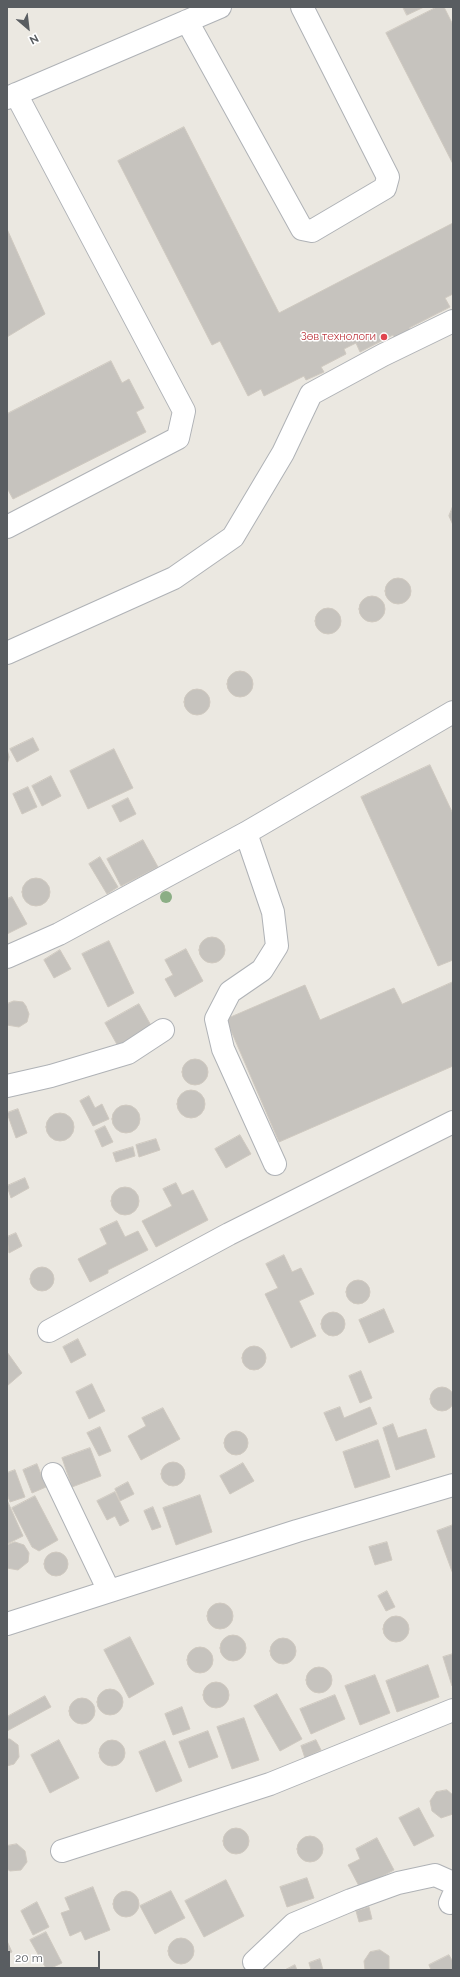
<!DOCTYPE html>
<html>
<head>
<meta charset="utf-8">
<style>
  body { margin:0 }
  #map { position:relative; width:460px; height:1977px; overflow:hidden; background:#ebe8e1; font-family:Raleway,sans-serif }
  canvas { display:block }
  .frame { position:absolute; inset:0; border:8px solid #595d61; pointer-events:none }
  .north { position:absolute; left:8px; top:8px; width:40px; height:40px; -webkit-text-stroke:3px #fff; paint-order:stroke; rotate:152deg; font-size:11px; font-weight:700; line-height:16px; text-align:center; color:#595d61 }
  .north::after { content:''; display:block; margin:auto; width:14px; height:18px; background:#595d61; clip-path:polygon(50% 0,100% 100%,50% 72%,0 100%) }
  .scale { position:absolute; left:8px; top:1951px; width:92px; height:18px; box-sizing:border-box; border:2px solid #595d61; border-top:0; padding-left:5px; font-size:12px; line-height:14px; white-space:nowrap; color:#595d61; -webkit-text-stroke:3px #fff; paint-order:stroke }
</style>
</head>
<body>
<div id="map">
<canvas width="460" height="1977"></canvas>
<div class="frame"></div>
<div class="north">N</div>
<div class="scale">20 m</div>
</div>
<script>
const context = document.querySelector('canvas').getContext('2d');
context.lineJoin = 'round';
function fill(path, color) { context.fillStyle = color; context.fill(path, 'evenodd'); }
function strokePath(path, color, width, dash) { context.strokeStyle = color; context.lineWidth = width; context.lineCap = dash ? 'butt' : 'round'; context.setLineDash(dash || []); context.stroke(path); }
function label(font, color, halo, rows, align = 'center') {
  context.font = font + ' Raleway,sans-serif'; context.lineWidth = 3; context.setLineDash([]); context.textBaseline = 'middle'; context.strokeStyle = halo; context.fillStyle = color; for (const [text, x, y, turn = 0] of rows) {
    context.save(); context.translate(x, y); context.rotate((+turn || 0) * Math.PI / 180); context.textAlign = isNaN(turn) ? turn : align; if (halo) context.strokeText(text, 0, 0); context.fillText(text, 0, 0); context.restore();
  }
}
const building = new Path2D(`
  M 403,7 L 424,7 L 407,15 Z
  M 437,7 L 444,7 L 453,25 L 453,164 L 386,33 Z
  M 184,127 L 279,313 L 453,223 L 453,294 L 445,298 L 450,307 L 409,328 L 412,335 L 397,342 L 393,335 L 360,352 L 356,343 L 344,349 L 346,354 L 321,367 L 324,372 L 306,380 L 304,376 L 264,396 L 261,389 L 248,396 L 220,341 L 212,345 L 118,161 Z
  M 7,229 L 45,314 L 7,337 Z
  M 111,361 L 122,383 L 129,379 L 144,408 L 136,412 L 146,432 L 13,499 L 7,488 L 7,414 Z
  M 453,506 L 453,525 L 449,516 Z
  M385 591a13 13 0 1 1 26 0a13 13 0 1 1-26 0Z
  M359 609a13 13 0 1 1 26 0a13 13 0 1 1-26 0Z
  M315 621a13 13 0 1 1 26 0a13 13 0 1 1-26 0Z
  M227 684a13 13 0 1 1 26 0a13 13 0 1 1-26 0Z
  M184 702a13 13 0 1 1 26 0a13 13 0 1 1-26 0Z
  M 33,738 L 39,750 L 17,762 L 10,749 Z
  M 7,749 L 9,757 L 7,765 Z
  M 114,749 L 133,788 L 88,809 L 70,771 Z
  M 430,765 L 453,814 L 453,960 L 438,966 L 361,797 Z
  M 51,776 L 61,796 L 42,806 L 32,786 Z
  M 28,787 L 37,807 L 22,814 L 13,794 Z
  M 128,798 L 136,814 L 120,822 L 112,806 Z
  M 143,840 L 158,867 L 121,886 L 107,859 Z
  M 100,857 L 118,887 L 107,894 L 89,864 Z
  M22 892a14 14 0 1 1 28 0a14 14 0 1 1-28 0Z
  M 12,897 L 27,924 L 7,934 L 7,899 Z
  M199 950a13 13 0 1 1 26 0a13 13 0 1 1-26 0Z
  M 109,941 L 134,993 L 108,1007 L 82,954 Z
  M 186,949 L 203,981 L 175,997 L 165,979 L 173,975 L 165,960 Z
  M 60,950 L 71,969 L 54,978 L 44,960 Z
  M 453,982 L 453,1066 L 279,1142 L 226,1019 L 305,985 L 320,1020 L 394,988 L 402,1004 Z
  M 14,1001 L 23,1002 L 26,1006 L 29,1014 L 27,1022 L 19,1027 L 7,1025 L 7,1004 Z
  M 139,1004 L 153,1029 L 119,1048 L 105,1023 Z
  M182 1072a13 13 0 1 1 26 0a13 13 0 1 1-26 0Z
  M177 1104a14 14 0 1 1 28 0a14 14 0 1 1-28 0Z
  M 89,1096 L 95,1108 L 102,1104 L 109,1119 L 93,1126 L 80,1101 Z
  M112 1119a14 14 0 1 1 28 0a14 14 0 1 1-28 0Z
  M 18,1109 L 27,1133 L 16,1138 L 7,1113 Z
  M46 1127a14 14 0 1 1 28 0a14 14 0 1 1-28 0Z
  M 105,1126 L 113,1142 L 102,1147 L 95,1131 Z
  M 240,1135 L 251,1154 L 226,1168 L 215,1149 Z
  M 156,1139 L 160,1150 L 139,1157 L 136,1145 Z
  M 133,1147 L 135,1156 L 116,1162 L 113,1153 Z
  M 25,1178 L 29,1188 L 11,1198 L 7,1186 Z
  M 176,1183 L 182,1195 L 193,1190 L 208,1220 L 156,1247 L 142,1221 L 172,1206 L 163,1189 Z
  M111 1201a14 14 0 1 1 28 0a14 14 0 1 1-28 0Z
  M 117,1221 L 125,1237 L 138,1231 L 148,1250 L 108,1270 L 108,1273 L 90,1282 L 78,1259 L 107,1244 L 100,1229 Z
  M 16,1233 L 22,1246 L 9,1253 L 7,1237 Z
  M 284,1255 L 292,1272 L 301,1268 L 314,1294 L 299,1301 L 316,1336 L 291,1348 L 265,1294 L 278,1288 L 266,1264 Z
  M30 1279a12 12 0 1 1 24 0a12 12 0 1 1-24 0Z
  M346 1292a12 12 0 1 1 24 0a12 12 0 1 1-24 0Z
  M 384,1309 L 394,1332 L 369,1343 L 359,1320 Z
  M321 1324a12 12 0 1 1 24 0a12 12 0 1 1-24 0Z
  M 78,1339 L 86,1355 L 71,1363 L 63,1347 Z
  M242 1358a12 12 0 1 1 24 0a12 12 0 1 1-24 0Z
  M 7,1352 L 22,1373 L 7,1386 Z
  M 361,1371 L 372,1398 L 360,1403 L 349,1376 Z
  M 92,1384 L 105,1411 L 89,1419 L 76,1392 Z
  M430 1399a12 12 0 1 1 24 0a12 12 0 1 1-24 0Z
  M 340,1407 L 344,1418 L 370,1407 L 377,1424 L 336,1441 L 324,1413 Z
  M 163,1408 L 180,1439 L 141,1460 L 128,1436 L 146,1426 L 142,1418 Z
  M 393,1424 L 398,1438 L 426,1429 L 435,1457 L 396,1470 L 383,1428 Z
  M 100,1427 L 111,1451 L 99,1456 L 87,1433 Z
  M224 1443a12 12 0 1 1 24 0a12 12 0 1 1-24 0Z
  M 378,1440 L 390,1477 L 355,1488 L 343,1452 Z
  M 90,1448 L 101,1476 L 72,1487 L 62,1458 Z
  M161 1474a12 12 0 1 1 24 0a12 12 0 1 1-24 0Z
  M 243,1463 L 254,1481 L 230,1494 L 220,1476 Z
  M 37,1464 L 46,1487 L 32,1493 L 23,1470 Z
  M 15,1470 L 25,1497 L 10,1502 L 7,1494 L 7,1473 Z
  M 128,1482 L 134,1494 L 120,1501 L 115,1489 Z
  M 115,1492 L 129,1521 L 120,1526 L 115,1516 L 107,1520 L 97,1501 Z
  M 200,1495 L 212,1532 L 176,1545 L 163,1508 Z
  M 35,1496 L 58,1540 L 39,1551 L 32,1547 L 12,1508 Z
  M 7,1500 L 23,1536 L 7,1544 Z
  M 153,1507 L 161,1527 L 152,1530 L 144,1511 Z
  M 453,1525 L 453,1574 L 437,1531 Z
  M 15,1542 L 24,1545 L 29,1553 L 28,1562 L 18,1570 L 7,1568 L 7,1545 Z
  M 387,1542 L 392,1560 L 375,1565 L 369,1547 Z
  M44 1564a12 12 0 1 1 24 0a12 12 0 1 1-24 0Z
  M 387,1591 L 395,1607 L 386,1611 L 378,1596 Z
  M207 1616a13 13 0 1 1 26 0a13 13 0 1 1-26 0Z
  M383 1629a13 13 0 1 1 26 0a13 13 0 1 1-26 0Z
  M220 1648a13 13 0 1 1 26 0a13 13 0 1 1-26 0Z
  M 130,1637 L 154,1684 L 129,1698 L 104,1650 Z
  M270 1651a13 13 0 1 1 26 0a13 13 0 1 1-26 0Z
  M187 1660a13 13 0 1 1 26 0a13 13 0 1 1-26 0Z
  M 453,1654 L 453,1686 L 452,1686 L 443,1657 Z
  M 428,1665 L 439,1697 L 397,1712 L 386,1681 Z
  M306 1680a13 13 0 1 1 26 0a13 13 0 1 1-26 0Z
  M 375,1675 L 390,1713 L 360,1725 L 345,1686 Z
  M203 1695a13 13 0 1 1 26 0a13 13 0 1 1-26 0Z
  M97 1702a13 13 0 1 1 26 0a13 13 0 1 1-26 0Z
  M 277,1694 L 302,1739 L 280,1751 L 254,1706 Z
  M 335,1695 L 345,1719 L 311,1734 L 300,1709 Z
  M 45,1696 L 51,1707 L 7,1731 L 7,1717 Z
  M69 1711a13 13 0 1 1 26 0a13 13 0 1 1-26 0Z
  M 182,1707 L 190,1729 L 173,1735 L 165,1714 Z
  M 244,1718 L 259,1760 L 232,1769 L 217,1727 Z
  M 208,1731 L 218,1757 L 189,1768 L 179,1742 Z
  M 7,1739 L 10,1739 L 18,1745 L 19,1757 L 14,1764 L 7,1766 Z
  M99 1753a13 13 0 1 1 26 0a13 13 0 1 1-26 0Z
  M 59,1740 L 79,1778 L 50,1793 L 31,1755 Z
  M 316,1740 L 321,1750 L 305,1758 L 301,1746 Z
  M 165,1741 L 182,1781 L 156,1792 L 139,1752 Z
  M 447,1790 L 453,1795 L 453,1814 L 441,1818 L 432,1811 L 430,1801 L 436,1792 Z
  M 419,1808 L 434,1836 L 414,1846 L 399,1818 Z
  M223 1841a13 13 0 1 1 26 0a13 13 0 1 1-26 0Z
  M297 1849a13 13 0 1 1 26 0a13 13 0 1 1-26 0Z
  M 377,1838 L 394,1870 L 360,1888 L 348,1865 L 360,1859 L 356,1849 Z
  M 17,1844 L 25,1851 L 27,1862 L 21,1870 L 10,1871 L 7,1869 L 7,1846 Z
  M 307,1878 L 314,1898 L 287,1907 L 280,1887 Z
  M 226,1880 L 244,1916 L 204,1937 L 185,1901 Z
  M 93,1887 L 110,1930 L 85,1940 L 81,1931 L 70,1936 L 61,1913 L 70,1910 L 65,1898 Z
  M113 1904a13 13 0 1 1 26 0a13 13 0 1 1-26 0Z
  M 171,1891 L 185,1918 L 155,1934 L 140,1906 Z
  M 37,1902 L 49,1927 L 33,1935 L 21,1911 Z
  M 369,1907 L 372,1919 L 359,1922 L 356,1911 Z
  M 46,1932 L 62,1963 L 47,1970 L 30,1940 Z
  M168 1951a13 13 0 1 1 26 0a13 13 0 1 1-26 0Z
  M 7,1941 L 12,1952 L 7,1954 Z
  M 380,1950 L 389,1956 L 389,1970 L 365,1970 L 364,1961 L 370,1952 Z
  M 449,1955 L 453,1962 L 453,1970 L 431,1970 L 429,1965 Z
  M 320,1959 L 323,1970 L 311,1970 L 309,1963 Z
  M 295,1965 L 297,1970 L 285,1970 Z`);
const minor = new Path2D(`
  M 187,21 L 302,229 L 312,231 L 385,188 L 388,177 L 302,7
  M 7,98 L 220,7
  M 7,527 L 178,438 L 184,411 L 16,94
  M 7,653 L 174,578 L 233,537 L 283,453 L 311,394 L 383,355 L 453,321
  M 246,833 L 273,912 L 277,946 L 262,970 L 230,992 L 216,1019 L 223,1049 L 275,1164
  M 7,957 L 59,934 L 246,833 L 453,712
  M 7,1086 L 51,1076 L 128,1053 L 163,1030
  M 49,1331 L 229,1234 L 453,1122
  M 53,1474 L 109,1591
  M 7,1624 L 297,1531 L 453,1485
  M 62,1851 L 270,1784 L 453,1710
  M 450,1903 L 453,1896
  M 254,1962 L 294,1924 L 351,1900 L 398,1883 L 435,1875 L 453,1883`);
const trees = [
  [166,897]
];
const markers = [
  [384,337,4,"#e0444e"]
];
const healthNames = [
  ["Зөв технологи",376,337]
];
fill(building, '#c6c3be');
strokePath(building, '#cfc9c0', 1);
strokePath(minor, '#afb2b6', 24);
strokePath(minor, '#fff', 22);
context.fillStyle = '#8bae85';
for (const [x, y] of trees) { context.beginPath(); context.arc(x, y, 6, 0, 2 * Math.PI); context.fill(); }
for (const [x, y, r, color] of markers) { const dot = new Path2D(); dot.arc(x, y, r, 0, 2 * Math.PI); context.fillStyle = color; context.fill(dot); strokePath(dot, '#fff', 1.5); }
label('11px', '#be3a42', '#fff', healthNames, 'right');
</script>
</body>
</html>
